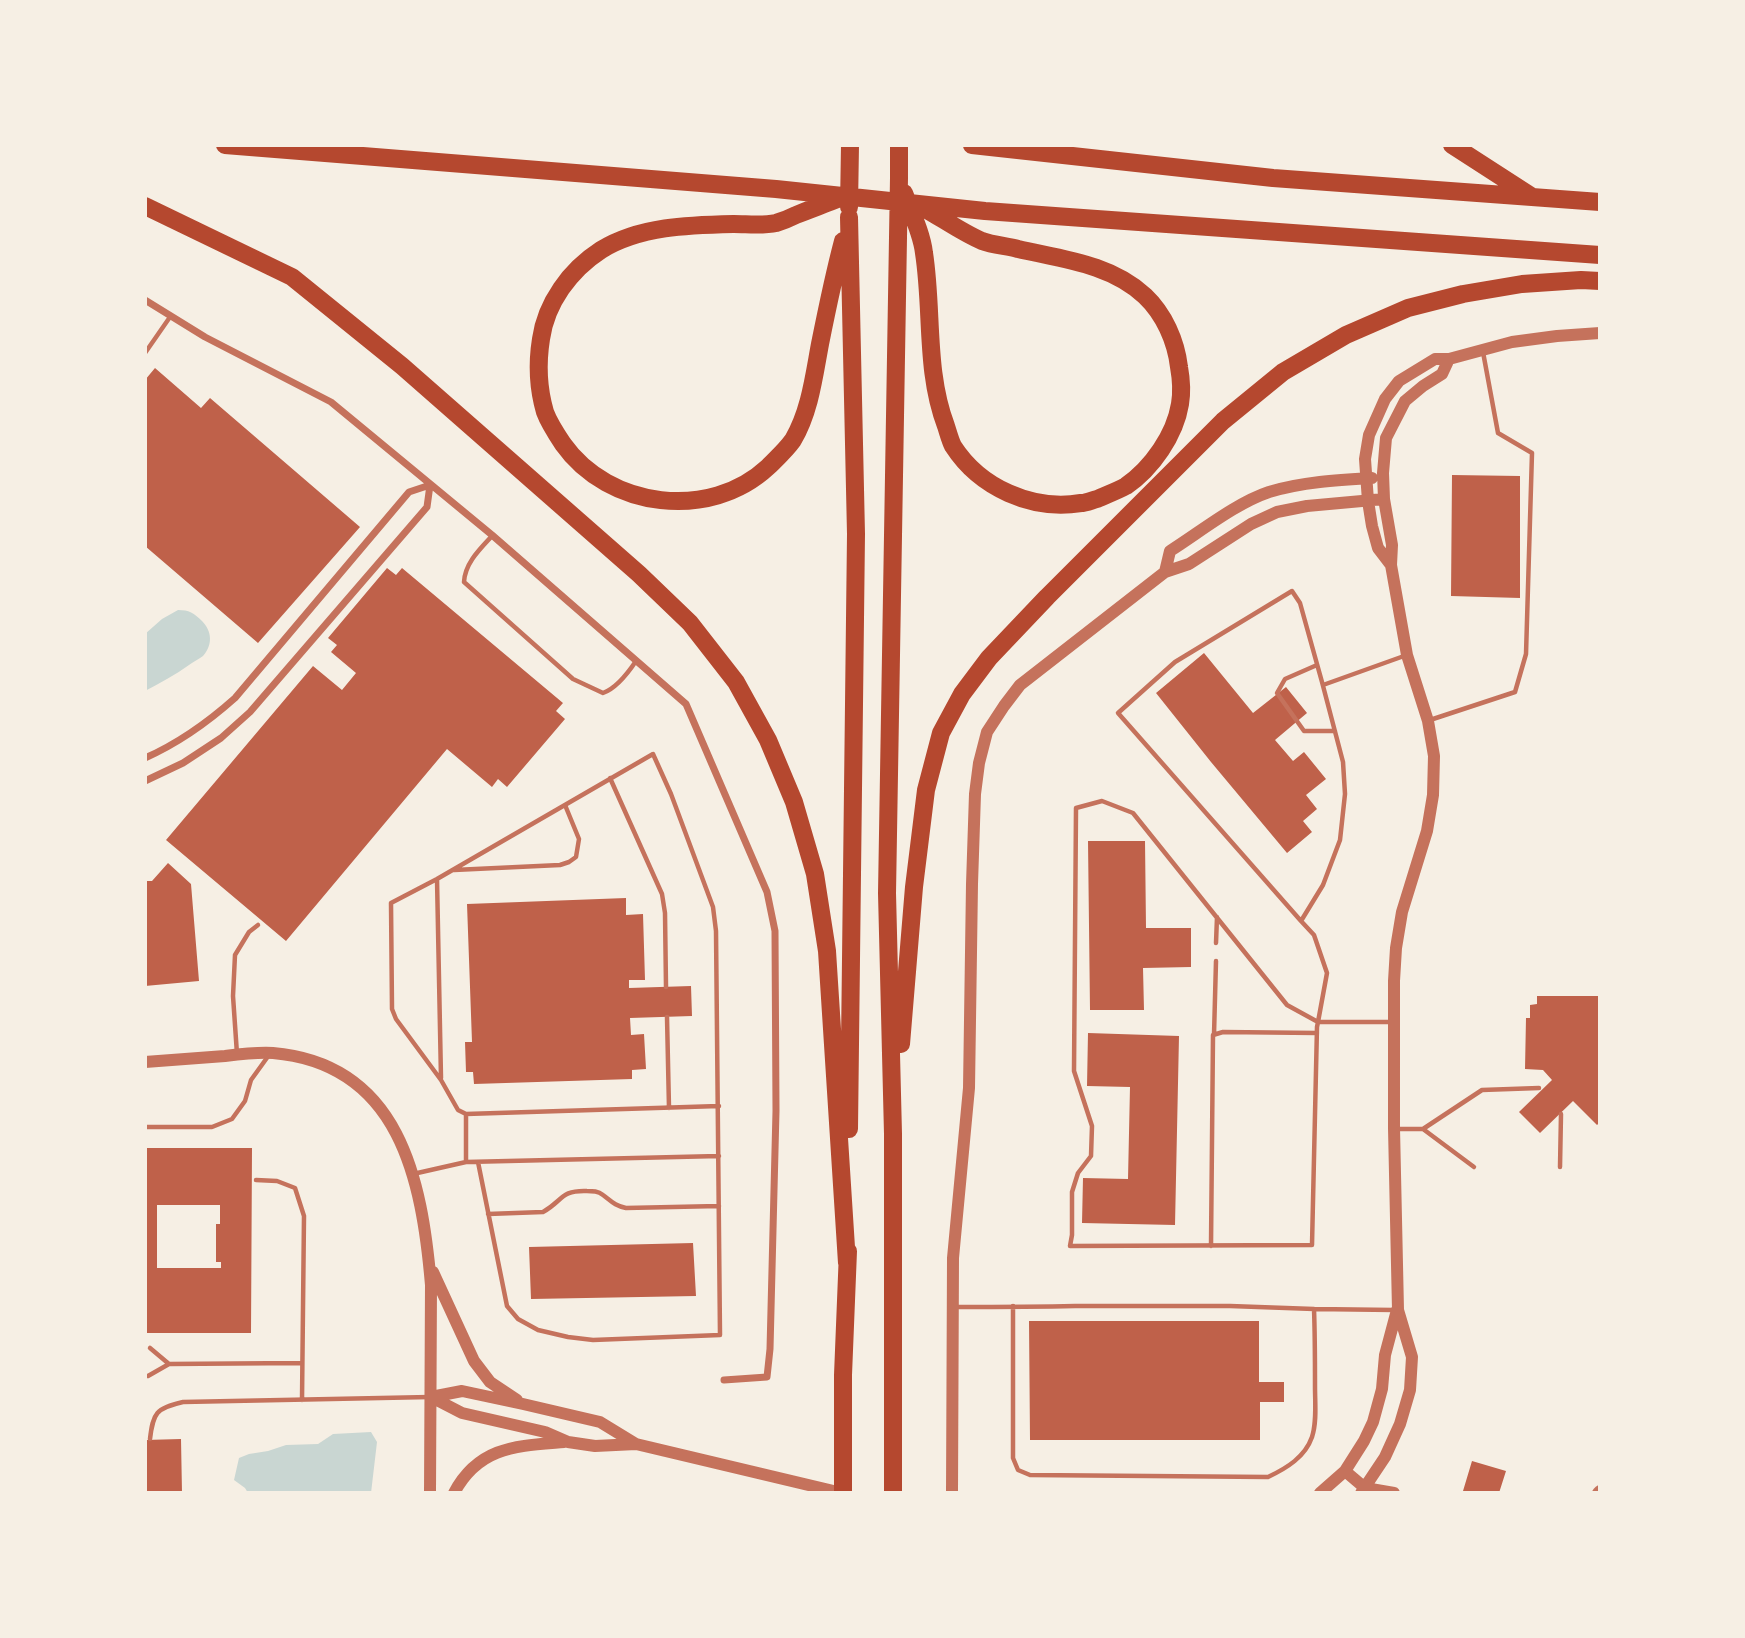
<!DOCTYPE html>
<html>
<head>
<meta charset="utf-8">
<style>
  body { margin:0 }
  #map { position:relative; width:1745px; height:1638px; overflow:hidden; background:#f6efe4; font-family:"DM Sans",sans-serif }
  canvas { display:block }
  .frame { position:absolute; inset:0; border:147px solid #f6efe4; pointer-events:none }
</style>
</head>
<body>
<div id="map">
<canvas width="1745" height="1638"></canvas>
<div class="frame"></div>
</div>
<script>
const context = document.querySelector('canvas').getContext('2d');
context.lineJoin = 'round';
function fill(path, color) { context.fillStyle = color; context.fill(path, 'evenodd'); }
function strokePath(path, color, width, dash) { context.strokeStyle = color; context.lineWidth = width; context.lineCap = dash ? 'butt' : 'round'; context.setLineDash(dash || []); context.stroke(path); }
const water = new Path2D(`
  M 178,610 C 189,610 194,613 202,621 C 212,631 213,645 203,656 C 199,659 193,662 189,665 C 175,675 160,683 145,691 L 145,634 L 162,619 Z
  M 371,1432 L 377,1442 L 371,1493 L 248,1493 L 245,1488 L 234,1480 L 239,1458 L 249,1454 L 268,1451 L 286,1445 L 318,1444 L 333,1434 Z`);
const building = new Path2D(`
  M 155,368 L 201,408 L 210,398 L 360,527 L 258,643 L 145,546 L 145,380 Z
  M 1452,475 L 1520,476 L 1520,598 L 1451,596 Z
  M 387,568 L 396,575 L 402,568 L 563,703 L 556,711 L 565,719 L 507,787 L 498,779 L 492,787 L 447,749 L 286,941 L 166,840 L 313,666 L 342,690 L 356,673 L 331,652 L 337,645 L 328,638 Z
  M 1204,653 L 1253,713 L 1286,687 L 1307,713 L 1275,740 L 1293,761 L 1304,752 L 1326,779 L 1306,795 L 1317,809 L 1303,821 L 1312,832 L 1287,853 L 1211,762 L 1156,693 Z
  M 1088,841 L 1145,841 L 1146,928 L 1191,928 L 1191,967 L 1143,968 L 1144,1010 L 1090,1010 Z
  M 168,863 L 191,884 L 199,981 L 145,986 L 145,881 L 152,881 Z
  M 626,898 L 626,915 L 643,914 L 645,980 L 629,980 L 629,988 L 691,986 L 692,1016 L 630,1018 L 631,1035 L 644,1034 L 646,1069 L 632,1070 L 632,1079 L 474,1084 L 473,1072 L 466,1072 L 465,1042 L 472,1042 L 467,904 Z
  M 1537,996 L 1600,996 L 1600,1122 L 1597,1125 L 1573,1101 L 1540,1133 L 1519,1112 L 1552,1080 L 1543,1070 L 1525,1069 L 1526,1018 L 1530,1018 L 1530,1005 L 1537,1004 Z
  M 1088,1033 L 1179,1036 L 1175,1225 L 1082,1223 L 1083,1178 L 1128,1179 L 1130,1087 L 1087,1086 Z
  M 145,1148 L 252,1148 L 251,1333 L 145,1333 ZM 157,1205 L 220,1205 L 220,1224 L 216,1224 L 216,1262 L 221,1262 L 221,1268 L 157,1268 Z
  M 693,1243 L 696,1296 L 531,1299 L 529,1247 Z
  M 1029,1321 L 1259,1321 L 1259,1382 L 1284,1382 L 1284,1402 L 1260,1402 L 1260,1440 L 1030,1440 Z
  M 181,1439 L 182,1493 L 145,1493 L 145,1440 Z
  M 1472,1461 L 1506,1471 L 1499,1493 L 1470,1493 L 1463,1491 Z`);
const service = new Path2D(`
  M 145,353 L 170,317
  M 492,536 C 480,549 465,563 464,582 L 573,679 L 603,693 C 617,688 628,673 636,661
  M 1317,665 L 1285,679 L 1277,693 L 1304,731 L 1335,731
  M 1323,685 L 1404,656
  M 1430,720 L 1515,692 L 1526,654 L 1532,453 L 1498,433 L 1483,352
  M 610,778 L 662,894 L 665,913 L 666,987
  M 454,870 L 560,865 L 569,862 L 576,857 L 579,839 L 565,805
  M 437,879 L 441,1078
  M 1301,921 L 1323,885 L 1340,840 L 1345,794 L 1343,762 L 1322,682 L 1300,603 L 1292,591 L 1175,662 L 1118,713 L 1301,921 L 1314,935 L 1327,973 L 1318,1022 L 1317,1027 L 1312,1245 L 1070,1246 L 1072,1235 L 1072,1192 L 1078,1173 L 1091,1156 L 1092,1126 L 1074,1071 L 1076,808 L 1102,801 L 1133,813 L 1287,1005 L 1318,1022 L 1391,1022
  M 1216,943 L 1217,917
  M 667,1017 L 669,1108
  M 1214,1035 L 1216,961
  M 237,1054 L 233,996 L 235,955 L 249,932 L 258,925
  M 466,1114 L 466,1162
  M 145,1127 L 212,1127 L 232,1119 L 245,1101 L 251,1080 L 269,1055
  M 1394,1129 L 1423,1129 L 1482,1090 L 1539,1088
  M 1423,1129 L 1474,1167
  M 478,1162 L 507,1306 L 518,1319 L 538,1330 L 568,1337 L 593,1340 L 720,1335 L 716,931 L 713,907 L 671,794 L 653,754 L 437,879 L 391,903 L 392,1009 L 396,1019 L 441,1080 L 458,1110 L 466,1114 L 719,1106
  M 1560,1167 L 1561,1114
  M 413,1174 L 466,1162 L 719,1156
  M 256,1180 L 277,1181 L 295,1188 L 304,1216 L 302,1400
  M 488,1214 L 543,1212 C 563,1201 560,1190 587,1191 C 593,1191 598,1191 603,1195 C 611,1201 615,1206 626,1208 L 719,1206
  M 1211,1246 L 1213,1035 L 1223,1032 L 1317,1033
  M 954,1307 C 994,1307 1034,1307 1075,1306 L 1230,1306 L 1314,1309 C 1315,1335 1315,1361 1315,1387 C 1315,1403 1317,1422 1312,1437 C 1305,1457 1287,1468 1268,1477 L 1030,1475 L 1018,1470 L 1013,1458 L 1013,1306
  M 1314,1309 L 1394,1310
  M 150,1348 L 169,1364
  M 145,1376 L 148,1376 L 169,1364 L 301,1363
  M 150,1439 C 153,1413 156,1408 183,1402 L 430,1397`);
const minor = new Path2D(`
  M 145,300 L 205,337 L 331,402 L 492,535 L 686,704 L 767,892 L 775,931 L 776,1111 L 770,1349 L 767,1377 L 724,1380
  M 145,758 C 179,743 207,723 235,698 L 409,492 L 430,485
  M 145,781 L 183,763 L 221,738 L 250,712 L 427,507 L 430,485`);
const tertiary = new Path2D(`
  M 1391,565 L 1378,548 L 1372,526 L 1368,501 L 1365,459 L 1369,435 L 1385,399 L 1399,381 L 1435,359 L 1449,359 L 1512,342 L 1557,336 L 1600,333
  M 1165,572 L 1170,551 C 1200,532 1236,503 1269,492 C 1302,482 1337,480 1372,478
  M 145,1062 C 172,1060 199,1058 225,1056 C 241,1054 258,1052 273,1053 C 400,1064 422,1180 431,1285 L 430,1493
  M 433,1272 L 474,1361 L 490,1382 L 517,1400
  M 431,1397 L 462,1413 L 545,1432 L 568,1442 L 595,1446 L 636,1444 L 842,1493
  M 431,1397 L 462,1391 L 523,1404 L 600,1422 L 636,1444
  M 1345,1471 L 1365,1488 L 1369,1493
  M 1365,1488 L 1394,1493
  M 454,1493 C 479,1446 517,1446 564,1442
  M 952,1493 L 953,1258 L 969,1088 L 972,884 L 975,794 L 979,763 L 987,732 L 1004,706 L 1020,685 L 1165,572 L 1189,564 L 1251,524 L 1277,512 L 1307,506 L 1384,499
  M 1320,1493 L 1345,1471 L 1364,1441 L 1373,1422 L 1382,1389 L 1385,1355 L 1397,1310
  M 1361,1493 L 1385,1457 L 1400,1424 L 1410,1390 L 1412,1357 L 1398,1310 L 1394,1128 L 1394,981 L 1396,948 L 1402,912 L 1427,831 L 1433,795 L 1434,756 L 1428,721 L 1407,655 L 1391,565 L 1392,545 L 1384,499 L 1383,473 L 1386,438 L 1405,401 L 1423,386 L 1442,374 L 1449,359
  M 1598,1493 L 1600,1491`);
const motorway = new Path2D(`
  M 225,145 L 776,189 L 985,211 L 1600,255
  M 972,145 L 1273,178 L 1600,202
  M 1452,145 L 1531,196
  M 904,193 C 911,211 922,234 924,253 C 933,311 925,371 946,426 C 948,432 950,440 953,446 C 980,488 1032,511 1081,503 C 1087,503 1092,500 1097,499 C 1106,495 1117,491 1126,486 C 1152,468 1175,435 1180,404 C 1182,392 1181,378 1179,367 C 1176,341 1164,314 1145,296 C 1111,264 1062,259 1018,249 C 1007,246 993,245 982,241 C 961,232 942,218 922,207
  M 840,198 C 825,204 811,209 796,215 C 790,218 783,221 776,223 C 763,226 747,224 734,224 C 689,225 640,226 601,250 C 570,270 546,303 541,339 C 537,364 538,388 545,412 C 549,423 557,435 563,444 C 609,509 710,521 768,467 C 776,459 786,450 793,440 C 810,411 814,376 820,344 C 827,309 834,275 843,241
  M 145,206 L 292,277 L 402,366 L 639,574 L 690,623 L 736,682 L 768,740 L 794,802 L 815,874 L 827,951 L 847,1263
  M 849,207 L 850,145
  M 849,217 L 856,534 L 849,1129
  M 901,1044 L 914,887 L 926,790 L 941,733 L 962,694 L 989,658 L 1047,597 L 1223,421 L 1283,372 L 1346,335 L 1408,308 L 1463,294 L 1522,284 L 1581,280 L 1600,281
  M 843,1493 L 843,1375 L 848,1251
  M 893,1493 L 893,1134 L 887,893 L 899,178 L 899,145`);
fill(water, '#c9d6d2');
fill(building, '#bf614a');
strokePath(service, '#c5725c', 4.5);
strokePath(minor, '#c5725c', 7);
strokePath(tertiary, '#c5725c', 12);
strokePath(motorway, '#b5482f', 18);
</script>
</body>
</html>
